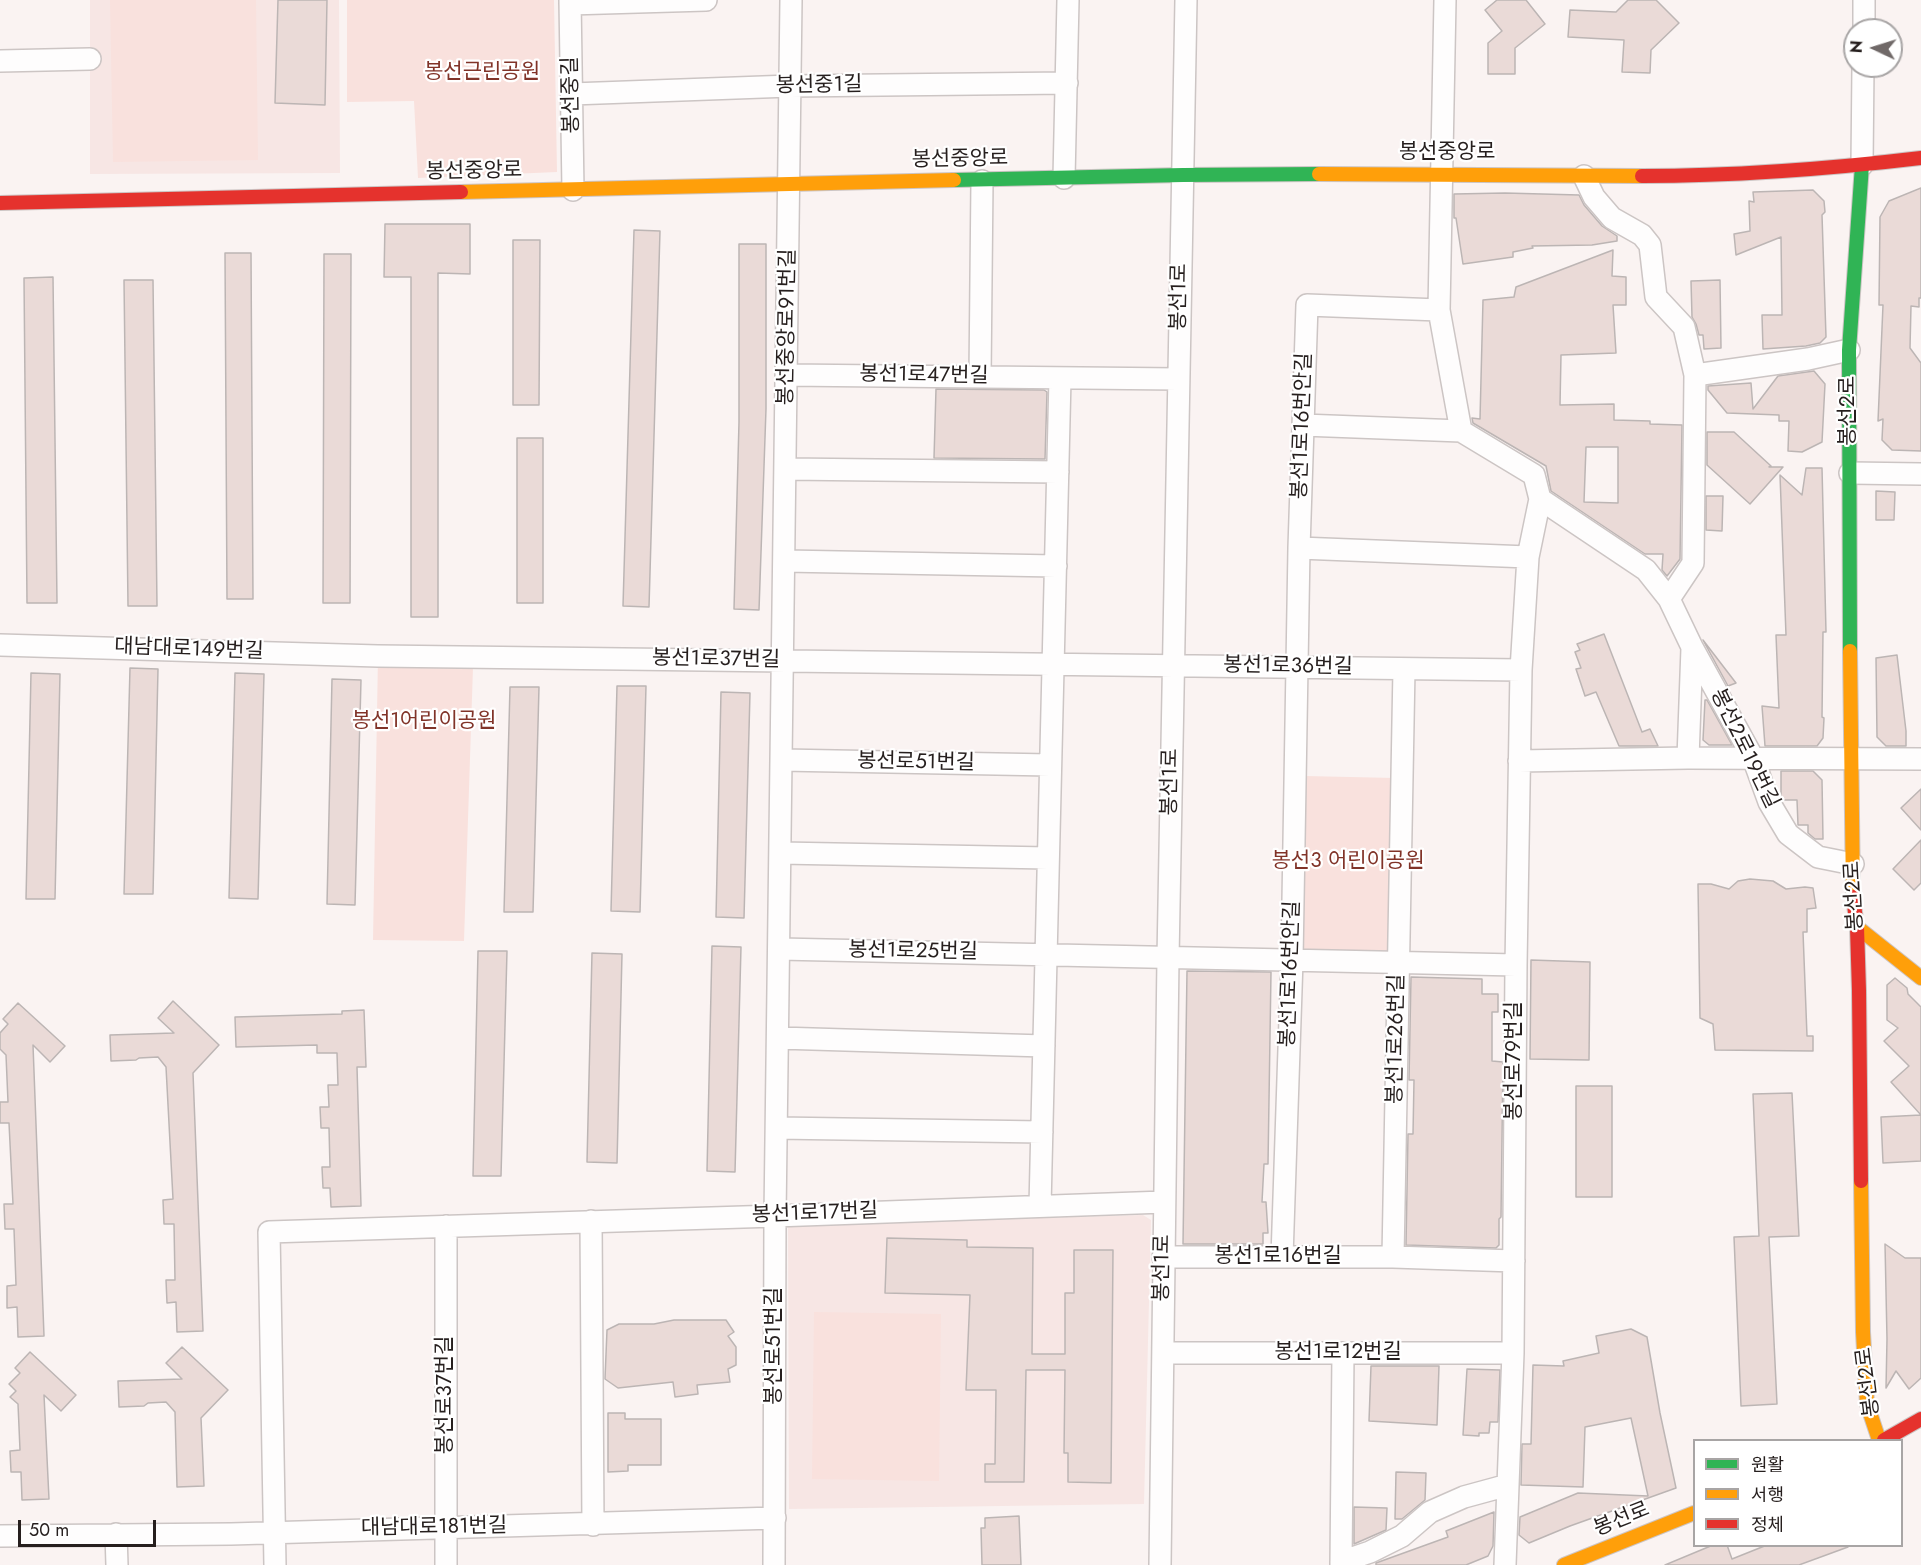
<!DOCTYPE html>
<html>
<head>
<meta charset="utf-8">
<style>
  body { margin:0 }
  #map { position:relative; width:1921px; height:1565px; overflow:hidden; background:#faf3f2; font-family:Jost,"Noto Sans KR",sans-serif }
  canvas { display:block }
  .legend { position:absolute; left:1693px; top:1439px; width:210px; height:108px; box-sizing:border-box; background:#fff; border:2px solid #a8a5a5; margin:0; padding:8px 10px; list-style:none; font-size:18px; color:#261f1e }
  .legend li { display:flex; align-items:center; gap:12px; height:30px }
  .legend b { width:30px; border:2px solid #a8a5a5 }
  .north { position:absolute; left:1843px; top:18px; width:60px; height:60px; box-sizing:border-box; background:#fff; border:2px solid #a8a5a5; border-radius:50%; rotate:274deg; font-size:16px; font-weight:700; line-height:24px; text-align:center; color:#261f1e }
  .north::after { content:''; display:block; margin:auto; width:21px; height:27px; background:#706968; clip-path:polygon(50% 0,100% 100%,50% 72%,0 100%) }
  .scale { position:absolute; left:18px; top:1520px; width:138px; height:27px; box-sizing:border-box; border:3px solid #261f1e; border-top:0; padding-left:8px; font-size:18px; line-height:21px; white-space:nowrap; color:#261f1e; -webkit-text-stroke:4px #fff; paint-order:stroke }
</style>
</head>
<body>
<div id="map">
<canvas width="1921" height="1565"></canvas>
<ul class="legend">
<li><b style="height:8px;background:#30b455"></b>원활</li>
<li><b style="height:8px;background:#ff9f0a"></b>서행</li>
<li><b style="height:8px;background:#e5322d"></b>정체</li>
</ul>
<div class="north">N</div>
<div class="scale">50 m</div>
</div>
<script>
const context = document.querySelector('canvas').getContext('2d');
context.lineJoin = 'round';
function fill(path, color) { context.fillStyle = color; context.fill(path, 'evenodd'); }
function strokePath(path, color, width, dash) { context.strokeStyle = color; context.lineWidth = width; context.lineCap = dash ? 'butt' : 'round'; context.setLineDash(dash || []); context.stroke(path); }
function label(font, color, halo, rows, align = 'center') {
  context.font = font + ' Jost,"Noto Sans KR",sans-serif'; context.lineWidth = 4.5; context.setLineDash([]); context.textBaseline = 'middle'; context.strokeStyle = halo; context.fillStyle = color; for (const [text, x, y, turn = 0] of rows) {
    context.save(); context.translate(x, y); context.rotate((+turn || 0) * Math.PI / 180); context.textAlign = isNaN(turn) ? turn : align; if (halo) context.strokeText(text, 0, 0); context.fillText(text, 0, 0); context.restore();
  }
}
const built = new Path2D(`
  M 90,0 L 339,0 L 340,173 L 90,174 Z
  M 1143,1215 L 1151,1220 L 1144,1504 L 789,1509 L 788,1225 Z`);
const green = new Path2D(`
  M 110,0 L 256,0 L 258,160 L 113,162 Z
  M 347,0 L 554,0 L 557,172 L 418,178 L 414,101 L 347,102 Z
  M 378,656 L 473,667 L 464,941 L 373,940 Z
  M 1305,776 L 1395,778 L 1391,956 L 1308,954 L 1301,946 Z
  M 814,1312 L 941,1314 L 939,1481 L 812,1479 Z`);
const building = new Path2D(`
  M 278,0 L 327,0 L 325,105 L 275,103 Z
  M 1497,0 L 1526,0 L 1545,24 L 1515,48 L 1515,74 L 1488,74 L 1488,43 L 1502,31 L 1485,10 Z
  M 1628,0 L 1656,0 L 1679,23 L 1651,50 L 1650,73 L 1622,72 L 1624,40 L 1568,37 L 1570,10 L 1616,12 Z
  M 1921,188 L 1921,298 L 1919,298 L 1919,307 L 1911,306 L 1910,348 L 1921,363 L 1921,451 L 1892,450 L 1882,440 L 1883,419 L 1878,421 L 1883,305 L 1879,305 L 1880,217 L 1889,201 Z
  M 1813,190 L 1824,201 L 1825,212 L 1822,215 L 1826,337 L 1820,343 L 1806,346 L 1763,349 L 1762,315 L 1782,315 L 1781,237 L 1736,255 L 1734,234 L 1750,231 L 1749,201 L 1754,202 L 1753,192 Z
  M 1505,193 L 1579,195 L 1584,205 L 1602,226 L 1617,236 L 1617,241 L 1592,245 L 1532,246 L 1533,248 L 1513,252 L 1513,257 L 1463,264 L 1456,218 L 1454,218 L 1454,194 Z
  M 385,224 L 470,224 L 470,274 L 438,273 L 438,617 L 411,617 L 411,277 L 384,277 Z
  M 634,230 L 660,231 L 649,607 L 623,606 Z
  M 513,240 L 540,240 L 539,405 L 513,405 Z
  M 739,244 L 766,244 L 766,409 L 759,610 L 734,609 L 739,422 Z
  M 1613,250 L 1612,276 L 1626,277 L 1626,305 L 1613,305 L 1616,353 L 1561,355 L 1560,405 L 1614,404 L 1614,420 L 1650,421 L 1650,424 L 1682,425 L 1680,559 L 1667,576 L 1662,570 L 1663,554 L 1645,554 L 1551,491 L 1546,466 L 1473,423 L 1472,418 L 1480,419 L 1483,300 L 1514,297 L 1516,287 ZM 1586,447 L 1618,447 L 1618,503 L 1584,502 Z
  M 225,253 L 251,253 L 253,599 L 227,599 Z
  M 324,254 L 351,254 L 350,603 L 323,603 Z
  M 53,277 L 57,603 L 27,603 L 24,278 Z
  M 124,280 L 153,280 L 157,606 L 128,606 Z
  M 1720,280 L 1721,348 L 1704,349 L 1703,335 L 1699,335 L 1696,324 L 1692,317 L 1691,281 Z
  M 1814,371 L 1825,384 L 1822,442 L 1802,452 L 1788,451 L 1789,421 L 1779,421 L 1779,415 L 1727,413 L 1708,390 L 1708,386 L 1751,383 L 1753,409 L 1778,376 Z
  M 936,389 L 1044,390 L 1047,392 L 1045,459 L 934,458 Z
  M 1707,432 L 1734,432 L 1771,466 L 1769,467 L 1783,467 L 1750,504 L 1707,465 Z
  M 517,438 L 543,438 L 543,603 L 517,603 Z
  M 1806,468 L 1822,468 L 1826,632 L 1823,632 L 1822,717 L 1824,718 L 1823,738 L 1817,746 L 1765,746 L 1762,706 L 1779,708 L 1776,635 L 1786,635 L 1780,475 L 1802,495 Z
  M 1876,491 L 1895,492 L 1894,520 L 1876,520 Z
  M 1706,496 L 1723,496 L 1722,531 L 1706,530 Z
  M 1604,634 L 1642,732 L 1650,729 L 1658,746 L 1619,746 L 1596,692 L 1585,696 L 1576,669 L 1581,668 L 1575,652 L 1580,650 L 1577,644 Z
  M 1703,640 L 1736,683 L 1728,686 Z
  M 1897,655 L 1906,731 L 1906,746 L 1886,746 L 1877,737 L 1876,658 Z
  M 130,668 L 158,669 L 153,894 L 124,894 Z
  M 31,673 L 60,674 L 55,899 L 26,899 Z
  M 235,673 L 264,674 L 258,899 L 229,898 Z
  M 332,679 L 361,680 L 355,905 L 327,904 Z
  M 617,686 L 646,686 L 640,912 L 611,911 Z
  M 510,687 L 539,687 L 533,912 L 504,912 Z
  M 721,692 L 750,693 L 744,918 L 716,917 Z
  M 1705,700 L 1707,700 L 1732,745 L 1709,745 L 1703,740 Z
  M 1781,771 L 1813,771 L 1822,780 L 1823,839 L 1815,839 L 1808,833 L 1808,825 L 1798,825 L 1797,800 L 1783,800 L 1781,797 Z
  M 1921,789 L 1921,830 L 1901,808 Z
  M 1921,840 L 1921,883 L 1914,890 L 1893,869 Z
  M 1750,879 L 1773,881 L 1786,889 L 1805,887 L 1813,888 L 1816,908 L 1807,909 L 1807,932 L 1803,932 L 1807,1036 L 1813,1036 L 1813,1051 L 1715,1050 L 1713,1024 L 1700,1018 L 1698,884 L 1711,884 L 1729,889 L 1738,881 Z
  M 712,946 L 741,947 L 735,1172 L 707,1171 Z
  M 478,951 L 507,951 L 501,1176 L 473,1176 Z
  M 592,953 L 622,954 L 617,1163 L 587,1162 Z
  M 1531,960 L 1590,962 L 1589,1060 L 1530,1059 Z
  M 1187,971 L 1271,972 L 1268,1164 L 1264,1164 L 1262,1202 L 1266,1202 L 1268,1233 L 1263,1233 L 1263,1244 L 1183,1244 Z
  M 1411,977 L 1482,979 L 1482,994 L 1498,994 L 1498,1012 L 1492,1012 L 1492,1061 L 1503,1062 L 1501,1217 L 1499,1219 L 1499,1245 L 1496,1248 L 1406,1245 L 1408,1134 L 1413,1134 L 1414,1080 L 1409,1080 Z
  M 1895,978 L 1907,988 L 1908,994 L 1921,1007 L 1921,1115 L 1891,1082 L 1909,1066 L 1884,1041 L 1898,1028 L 1887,1020 L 1887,985 Z
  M 173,1001 L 219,1045 L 193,1073 L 203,1331 L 177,1332 L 176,1302 L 167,1303 L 166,1280 L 175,1280 L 174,1224 L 164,1224 L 163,1200 L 173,1199 L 166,1067 L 158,1057 L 139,1058 L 136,1060 L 111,1061 L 110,1035 L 174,1033 L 158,1018 Z
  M 18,1003 L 65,1046 L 50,1062 L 33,1045 L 44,1336 L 18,1337 L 17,1307 L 7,1308 L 7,1286 L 16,1285 L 14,1229 L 5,1229 L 4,1204 L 13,1204 L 9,1123 L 0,1123 L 0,1102 L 8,1102 L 6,1055 L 0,1049 L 0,1033 L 8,1024 L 3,1019 Z
  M 364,1010 L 366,1067 L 357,1067 L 361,1206 L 331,1207 L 330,1188 L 323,1188 L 322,1167 L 330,1167 L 329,1128 L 321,1128 L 320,1107 L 329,1107 L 328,1085 L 338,1085 L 337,1053 L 317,1053 L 317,1045 L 236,1047 L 235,1017 L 342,1014 L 342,1011 Z
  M 1576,1086 L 1612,1086 L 1612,1197 L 1576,1197 Z
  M 1792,1093 L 1799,1236 L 1769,1237 L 1777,1404 L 1741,1406 L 1734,1237 L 1759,1236 L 1753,1094 Z
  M 1921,1115 L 1921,1161 L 1883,1163 L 1881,1117 Z
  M 887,1238 L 967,1240 L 967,1247 L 1033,1248 L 1032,1354 L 1065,1354 L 1065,1293 L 1074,1293 L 1074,1250 L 1113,1250 L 1111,1483 L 1068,1482 L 1068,1453 L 1064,1453 L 1065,1370 L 1026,1370 L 1024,1482 L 985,1482 L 985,1464 L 995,1464 L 996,1390 L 966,1390 L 970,1295 L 885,1293 Z
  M 1885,1244 L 1905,1258 L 1921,1258 L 1921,1378 L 1909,1389 L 1896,1371 L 1886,1388 L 1887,1339 Z
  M 674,1320 L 726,1320 L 734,1332 L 728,1336 L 736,1347 L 736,1365 L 728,1369 L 730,1382 L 697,1385 L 698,1394 L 675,1397 L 673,1382 L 618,1388 L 605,1379 L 607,1330 L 619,1324 L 654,1324 Z
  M 1631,1329 L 1647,1337 L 1660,1413 L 1676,1488 L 1570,1526 L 1529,1543 L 1519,1535 L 1520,1517 L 1578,1493 L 1648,1496 L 1631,1418 L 1585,1427 L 1583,1487 L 1521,1485 L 1522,1444 L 1531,1444 L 1533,1365 L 1564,1366 L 1563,1361 L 1599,1353 L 1596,1336 Z
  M 182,1347 L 228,1390 L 201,1418 L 204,1486 L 177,1487 L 175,1412 L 166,1402 L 148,1403 L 144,1406 L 119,1407 L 118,1381 L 182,1379 L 166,1363 Z
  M 30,1352 L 76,1395 L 61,1411 L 44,1395 L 49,1499 L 22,1500 L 21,1472 L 11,1472 L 10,1451 L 20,1450 L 18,1404 L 10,1397 L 16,1391 L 9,1384 L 20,1373 L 15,1368 Z
  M 1371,1366 L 1439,1366 L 1437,1425 L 1369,1421 Z
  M 1467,1369 L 1500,1370 L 1498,1422 L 1490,1422 L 1489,1433 L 1479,1433 L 1479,1436 L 1463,1435 Z
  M 608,1413 L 625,1413 L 625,1419 L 661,1419 L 661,1465 L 628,1465 L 628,1471 L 608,1472 Z
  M 1396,1472 L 1426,1473 L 1425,1500 L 1402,1519 L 1395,1519 Z
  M 1354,1507 L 1387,1508 L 1386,1530 L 1354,1544 Z
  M 1494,1512 L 1493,1546 L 1488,1556 L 1466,1565 L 1376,1565 L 1376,1563 L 1448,1537 L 1446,1531 Z
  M 1019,1516 L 1021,1565 L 982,1565 L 981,1528 L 985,1528 L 985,1518 Z
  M 1713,1545 L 1727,1545 L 1732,1559 L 1767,1545 L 1847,1545 L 1848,1547 L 1799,1565 L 1665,1565 Z`);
const street = new Path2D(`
  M 570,0 L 573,190
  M 1445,0 L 1439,310 L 1461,431 L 1534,475 L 1540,499 L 1528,557 L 1521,670 L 1516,965 L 1513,1353 L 1505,1565
  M 570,4 L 706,0
  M 1864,30 L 1864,0
  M 0,61 L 90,59
  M 572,94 L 790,86 L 1067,83
  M 1862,165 L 1863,66
  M 1584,176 L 1594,197 L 1612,218 L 1642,235 L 1650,245 L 1656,297 L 1684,327 L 1695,375 L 1693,563 L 1669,599
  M 1064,178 L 1068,0
  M 787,375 L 1178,379
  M 1695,375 L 1808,359 L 1849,350
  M 980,377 L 982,181
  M 1303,425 L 1461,431
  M 786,469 L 1058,472
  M 1850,473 L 1921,474
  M 1540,499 L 1646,570 L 1669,599 L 1692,647 L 1753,758 L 1769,802 L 1788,834 L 1818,857 L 1853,864
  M 1299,548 L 1528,557
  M 785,561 L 1056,566
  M 0,645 L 378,656 L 1521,670
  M 1688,758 L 1692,648
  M 782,760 L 1050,765
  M 1519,761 L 1688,758 L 1921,759
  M 781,853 L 1048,858
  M 780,949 L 1516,965
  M 779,1038 L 1044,1046
  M 777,1128 L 1042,1132
  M 1040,1206 L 1060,378
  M 591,1221 L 593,1525
  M 1163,1257 L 1393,1257 L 1514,1261
  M 1282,1257 L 1292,960 L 1299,548 L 1307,305 L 1439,310
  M 1393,1257 L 1404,669
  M 1163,1353 L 1513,1353
  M 116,1534 L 117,1565
  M 0,1536 L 231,1534 L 775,1518
  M 1341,1562 L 1370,1552 L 1402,1536 L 1430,1512 L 1464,1497 L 1508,1485
  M 275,1565 L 269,1232 L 775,1216 L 1164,1202
  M 446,1565 L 446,1226
  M 774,1565 L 775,1216 L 791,0
  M 1160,1565 L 1168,958 L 1186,0
  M 1341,1565 L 1343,1353`);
const fast = new Path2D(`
  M 954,180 L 1183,175 L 1319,174
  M 1850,651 L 1849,350 L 1862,165`);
const slow = new Path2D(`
  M 1319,174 L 1642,176
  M 461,192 L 954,180
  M 1850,651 L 1853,897
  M 1857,927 L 1921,978
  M 1861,1181 L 1863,1332 L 1867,1404 L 1879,1440
  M 1564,1565 L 1694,1513`);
const jam = new Path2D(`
  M 1642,176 C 1735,176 1829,169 1921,158
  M 0,203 L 461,192
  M 1853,897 L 1857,927 L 1859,991 L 1861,1181
  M 1884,1440 L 1921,1419`);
const parkNames = [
  ["봉선근린공원",482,73],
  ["봉선1어린이공원",424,722],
  ["봉선3 어린이공원",1348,862]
];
const streetNames = [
  ["봉선중1길",819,86,-1],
  ["봉선중길",572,95,-91],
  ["봉선중앙로",1447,153],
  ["봉선중앙로",960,160,-1],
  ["봉선중앙로",474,172,-1],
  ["봉선1로",1180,297,-89],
  ["봉선중앙로91번길",788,327,-89],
  ["봉선1로47번길",924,376,1],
  ["봉선2로",1849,411,-90],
  ["봉선1로16번안길",1303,426,-88],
  ["대남대로149번길",189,650,2],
  ["봉선1로37번길",716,660,1],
  ["봉선1로36번길",1288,667,1],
  ["봉선2로19번길",1744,749,64],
  ["봉선로51번길",916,763,1],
  ["봉선1로",1171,782,-89],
  ["봉선2로",1855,896,-93],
  ["봉선1로25번길",913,952,1],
  ["봉선1로16번안길",1291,974,-88],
  ["봉선1로26번길",1397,1039,-89],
  ["봉선로79번길",1515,1061,-90],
  ["봉선1로17번길",815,1214,-2],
  ["봉선1로16번길",1278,1257],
  ["봉선1로",1163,1268,-89],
  ["봉선로51번길",775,1346,-90],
  ["봉선1로12번길",1338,1353],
  ["봉선2로",1869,1382,-97],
  ["봉선로37번길",446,1395,-90],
  ["봉선로",1622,1520,-22],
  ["대남대로181번길",434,1528,-1]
];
fill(built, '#f7e6e4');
fill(green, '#f9e1dd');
fill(building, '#eadad7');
strokePath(building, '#bcb5b4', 1.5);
strokePath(street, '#ccc5c4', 24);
strokePath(fast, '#ccc5c4', 16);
strokePath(slow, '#ccc5c4', 16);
strokePath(jam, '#ccc5c4', 16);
strokePath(street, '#fefdfd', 21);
strokePath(fast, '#30b455', 14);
strokePath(slow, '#ff9f0a', 14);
strokePath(jam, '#e5322d', 14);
label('21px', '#813328', '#fff', parkNames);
label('21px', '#261f1e', '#fff', streetNames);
</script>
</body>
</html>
